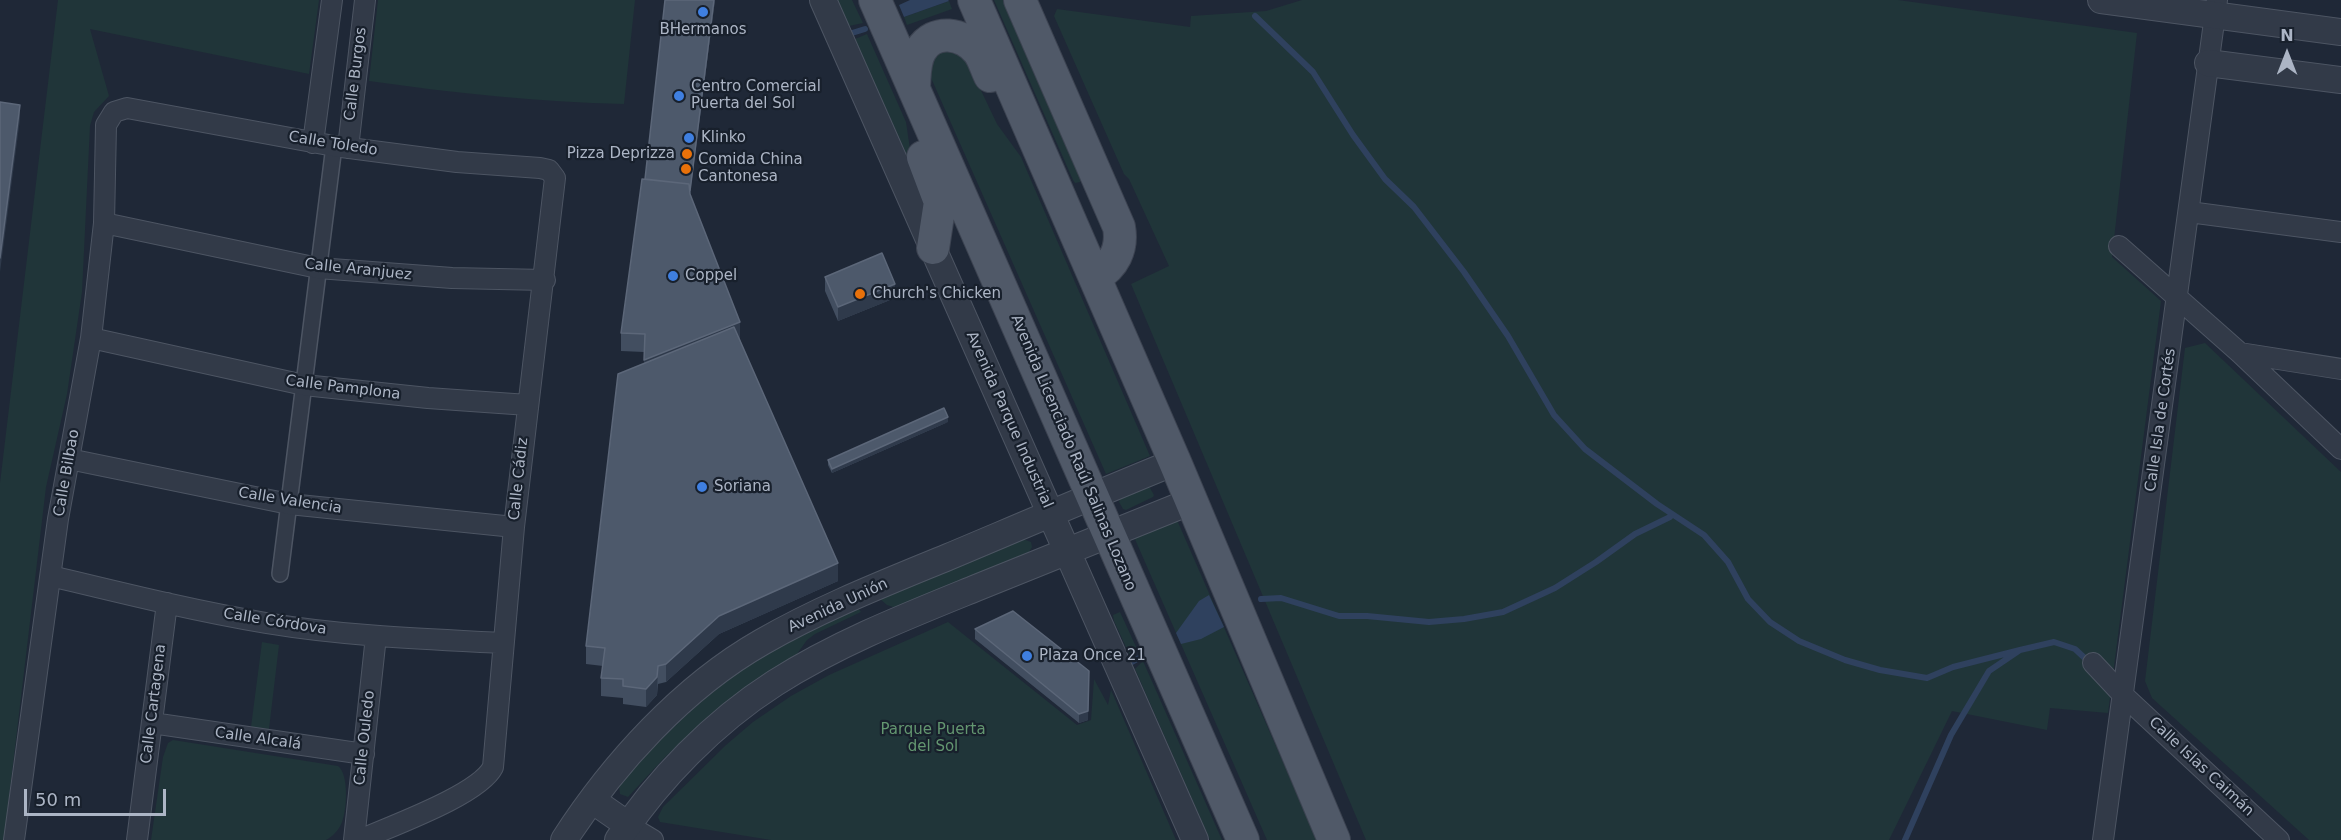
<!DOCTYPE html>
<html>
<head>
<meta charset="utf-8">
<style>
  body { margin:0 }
  #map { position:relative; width:2341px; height:840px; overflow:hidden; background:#1f2837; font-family:"DejaVu Sans",sans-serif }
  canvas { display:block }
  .north { position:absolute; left:2257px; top:24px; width:60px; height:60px; -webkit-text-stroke:4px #18202c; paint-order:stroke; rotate:0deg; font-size:16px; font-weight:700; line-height:24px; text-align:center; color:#acb5c5 }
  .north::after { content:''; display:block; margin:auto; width:21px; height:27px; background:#acb5c5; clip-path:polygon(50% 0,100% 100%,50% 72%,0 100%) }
  .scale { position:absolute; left:24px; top:789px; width:142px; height:27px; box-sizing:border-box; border:3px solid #acb5c5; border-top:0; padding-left:8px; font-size:18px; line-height:21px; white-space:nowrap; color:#acb5c5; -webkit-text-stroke:4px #18202c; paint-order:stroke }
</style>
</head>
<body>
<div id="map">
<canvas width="2341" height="840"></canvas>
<div class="north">N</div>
<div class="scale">50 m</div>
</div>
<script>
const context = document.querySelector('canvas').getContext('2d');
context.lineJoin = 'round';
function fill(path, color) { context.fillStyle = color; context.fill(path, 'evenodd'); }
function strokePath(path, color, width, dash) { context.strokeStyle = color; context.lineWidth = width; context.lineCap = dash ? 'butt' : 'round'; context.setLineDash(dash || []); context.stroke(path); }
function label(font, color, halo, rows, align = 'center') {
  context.font = font + ' "DejaVu Sans",sans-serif'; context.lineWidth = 4.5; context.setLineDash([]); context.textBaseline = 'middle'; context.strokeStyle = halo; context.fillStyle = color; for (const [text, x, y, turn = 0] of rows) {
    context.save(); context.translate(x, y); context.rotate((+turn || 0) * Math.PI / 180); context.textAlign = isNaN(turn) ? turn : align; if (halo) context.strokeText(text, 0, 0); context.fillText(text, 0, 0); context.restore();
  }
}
const green = new Path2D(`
  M 58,0 L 319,0 L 309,74 L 90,29 L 109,96 L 94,112 L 90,126 L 82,292 L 67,394 L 46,487 L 4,840 L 0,840 L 0,483 Z
  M 378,0 L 635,0 L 624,104 C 538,102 454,93 369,81 Z
  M 836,0 L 852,0 L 863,23 L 849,26 Z
  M 994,0 L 1004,0 L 1082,176 L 1080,182 L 1075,183 L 1073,180 Z
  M 1302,0 L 1898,0 L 2137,33 L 2112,257 L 2161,301 L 2108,713 L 2050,708 L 2047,730 L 1952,711 L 1889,840 L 1366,840 L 1131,284 L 1169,266 L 1129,179 L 1124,174 L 1054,16 L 1057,9 L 1190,27 L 1191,16 L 1266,11 Z
  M 949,1 L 952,9 L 907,25 L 904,17 Z
  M 867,34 L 906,122 L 911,156 L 928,203 L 855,39 Z
  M 947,48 L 966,59 L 997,124 L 1021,157 L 1150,456 L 1106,474 L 928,71 L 932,58 Z
  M 2205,343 L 2341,472 L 2341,840 L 2309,840 L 2152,698 L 2145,681 L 2185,348 Z
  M 1146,487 L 1150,488 L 1154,495 L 1153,497 L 1126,510 L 1123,509 L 1119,502 L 1120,499 Z
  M 1177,520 L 1317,840 L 1267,840 L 1134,537 Z
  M 1023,539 L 1031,542 L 1032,547 L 1029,552 L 896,608 L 887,605 L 880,599 Z
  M 858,608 L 861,612 L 815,634 L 807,640 L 797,654 L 729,700 L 665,757 L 628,797 L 620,794 L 619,786 C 665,732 718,681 780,646 C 805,631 832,620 858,608 Z
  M 1120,612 L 1138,651 L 1130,656 L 1114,621 L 1113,615 Z
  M 948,622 L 1077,725 L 1091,720 L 1094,679 L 1108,705 L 1111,690 L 1176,840 L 771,840 L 660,822 L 658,817 L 663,807 L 726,745 L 753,722 L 791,696 L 829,675 Z
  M 262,642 L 279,645 L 269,729 L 251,727 Z
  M 1143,661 L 1222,840 L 1210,840 L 1135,669 Z
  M 173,740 L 338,766 C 349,774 347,810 342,822 C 339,830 333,836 326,840 L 151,840 L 163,757 L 168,743 Z`);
const water = new Path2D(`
  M 910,0 L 948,0 L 949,1 L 904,17 L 899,5 Z
  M 1209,595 L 1224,627 L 1201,639 L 1181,644 L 1176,633 L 1199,601 Z`);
const stream = new Path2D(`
  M 1255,16 L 1313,72 L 1353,135 L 1385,179 L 1414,207 L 1464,272 L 1508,336 L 1554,415 L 1585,449 L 1657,504 L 1704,535 L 1728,562 L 1748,599 L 1770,622 L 1799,641 L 1845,660 L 1880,670 L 1927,678 L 1953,667 L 2020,650
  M 852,33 L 865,29
  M 1261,599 L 1281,598 L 1339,616 L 1367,616 L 1429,622 L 1464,619 L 1503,612 L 1555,588 L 1596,562 L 1635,534 L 1670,517
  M 1132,662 L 1141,657
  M 1905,840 L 1951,735 L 1989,671 L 2020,650 L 2054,642 L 2075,649 L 2089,662`);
const pedestrian = new Path2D(`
  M 280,574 L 334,146`);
const minor = new Path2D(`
  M 313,143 L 332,0
  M 348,148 L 365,0
  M 2189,212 L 2341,232
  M 104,223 L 318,268 L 452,278 L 545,280
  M 2119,246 L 2240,353 L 2341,449
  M 91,338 L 304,385 L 428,398 L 528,405
  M 2240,353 L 2341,369
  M 69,459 L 289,504 L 514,527
  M 51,576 C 122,593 194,611 266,623 C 344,636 423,639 502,643
  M 2093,663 L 2122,694 L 2279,840
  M 152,723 L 364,754
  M 628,825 L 653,840
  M 14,840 L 58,519 L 91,338 L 104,223 L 106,125 L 114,112 L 127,108 L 334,146 L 457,162 L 540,168 L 549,170 L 555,178 L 514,527 L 493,767 C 479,795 391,826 360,840
  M 137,840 L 167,603
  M 354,840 L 376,636
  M 2103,840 L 2217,0`);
const tertiary = new Path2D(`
  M 823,0 L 1195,840
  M 2101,0 L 2341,32
  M 2208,63 L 2341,80
  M 592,800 L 628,825
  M 564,840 C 613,764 683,687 762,642 C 821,608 885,583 948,557 C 1024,525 1099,493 1175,462
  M 618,840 C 657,780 714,722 775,683 C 838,643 907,616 976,588 C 1048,559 1120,530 1192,501`);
const primary = new Path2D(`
  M 875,0 L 1243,840
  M 974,0 L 1175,462 L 1334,840
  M 1020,0 L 1119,227 C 1123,249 1114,266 1095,277
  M 914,87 C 915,74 914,61 921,50 C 934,28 963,33 978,51 C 983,57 986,68 990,76
  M 923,157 L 940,202 L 933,248`);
const wall = new Path2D(`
  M 715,0 L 690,194 L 740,340 L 838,581 L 719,634 L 666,682 L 658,684 L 657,695 L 646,707 L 623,704 L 623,698 L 601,696 L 601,678 L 603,666 L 586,664 L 586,646 L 644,364 L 644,352 L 621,351 L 621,333 L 645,179 Z
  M 825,277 L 895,298 L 838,321 L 825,291 Z
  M 948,422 L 832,473 L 828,465 L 828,460 Z
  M 975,629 L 1088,720 L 1079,723 L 975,639 Z`);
const shadedWall = new Path2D(`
  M 714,0 L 715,0 L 689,198 L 689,193 Z
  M 20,105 L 20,119 L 0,272 L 0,258 Z
  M 895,284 L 895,298 L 838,321 L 838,307 Z
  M 740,322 L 740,340 L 644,379 L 644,360 Z
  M 948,417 L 948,422 L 832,473 L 832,469 Z
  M 838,563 L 838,581 L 719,634 L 666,682 L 666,664 L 719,616 Z
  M 658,666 L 657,695 L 646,707 L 646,689 Z
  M 1089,671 L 1088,720 L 1079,723 L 1079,714 Z`);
const building = new Path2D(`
  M 665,0 L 714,0 L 690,191 L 689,184 L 645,179 Z
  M 0,102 L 20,105 L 0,258 Z
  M 642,179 L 689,184 L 690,194 L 740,322 L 644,360 L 645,334 L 621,333 Z
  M 882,253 L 895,284 L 838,307 L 825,277 Z
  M 734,327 L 838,563 L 719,616 L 666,664 L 658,666 L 657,677 L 646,689 L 623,686 L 623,679 L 601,678 L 605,648 L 586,646 L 618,374 Z
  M 944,408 L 948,417 L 832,469 L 828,460 Z
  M 1013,611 L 1089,671 L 1088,711 L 1079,714 L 975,629 Z`);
const markers = [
  [703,12,6,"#3f7fe0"],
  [679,96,6,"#3f7fe0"],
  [689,138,6,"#3f7fe0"],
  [687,154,6,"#e8710a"],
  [686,169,6,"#e8710a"],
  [673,276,6,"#3f7fe0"],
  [860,294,6,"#e8710a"],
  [702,487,6,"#3f7fe0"],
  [1027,656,6,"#3f7fe0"]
];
const poiNames = [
  ["BHermanos",703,30,"center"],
  ["Centro Comercial",691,87],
  ["Puerta del Sol",691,104],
  ["Klinko",701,138],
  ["Pizza Deprizza",675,154,"right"],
  ["Comida China",698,160],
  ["Cantonesa",698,177],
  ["Coppel",685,276],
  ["Church's Chicken",872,294],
  ["Soriana",714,487],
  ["Plaza Once 21",1039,656]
];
const streetNames = [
  ["Calle Burgos",356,74,-83],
  ["Calle Toledo",333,144,9],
  ["Calle Aranjuez",358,270,6],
  ["Calle Pamplona",343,388,7],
  ["Avenida Parque Industrial",1009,420,66],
  ["Calle Isla de Cortés",2161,420,-82],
  ["Avenida Licenciado Raúl Salinas Lozano",1073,453,67],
  ["Calle Bilbao",67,473,-80],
  ["Calle Cádiz",519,479,-84],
  ["Calle Valencia",290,501,9],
  ["Avenida Unión",838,606,-25],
  ["Calle Córdova",275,622,9],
  ["Calle Cartagena",154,704,-83],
  ["Calle Ouledo",365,738,-84],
  ["Calle Alcalá",258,739,8],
  ["Calle Islas Caimán",2201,767,43]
];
const parkNames = [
  ["Parque Puerta",933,730],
  ["del Sol",933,747]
];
fill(green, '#203539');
fill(water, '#2f415e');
strokePath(stream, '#2f415e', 6);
strokePath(pedestrian, '#4d5563', 18);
strokePath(minor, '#4d5563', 22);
strokePath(tertiary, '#4d5563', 28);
strokePath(primary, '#3c4351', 34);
strokePath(pedestrian, '#323a48', 15);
strokePath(minor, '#323a48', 20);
strokePath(tertiary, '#323a48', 26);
strokePath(primary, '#505968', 32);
fill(wall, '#424e60');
fill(shadedWall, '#2f3a4b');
fill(building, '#4d596b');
strokePath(building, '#5c6779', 1.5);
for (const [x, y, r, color] of markers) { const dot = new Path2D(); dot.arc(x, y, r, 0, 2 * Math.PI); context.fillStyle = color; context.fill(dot); strokePath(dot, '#18202c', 2); }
label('15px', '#acb5c5', '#18202c', poiNames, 'left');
label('15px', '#acb5c5', '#18202c', streetNames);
label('15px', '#639670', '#18202c', parkNames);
</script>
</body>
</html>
